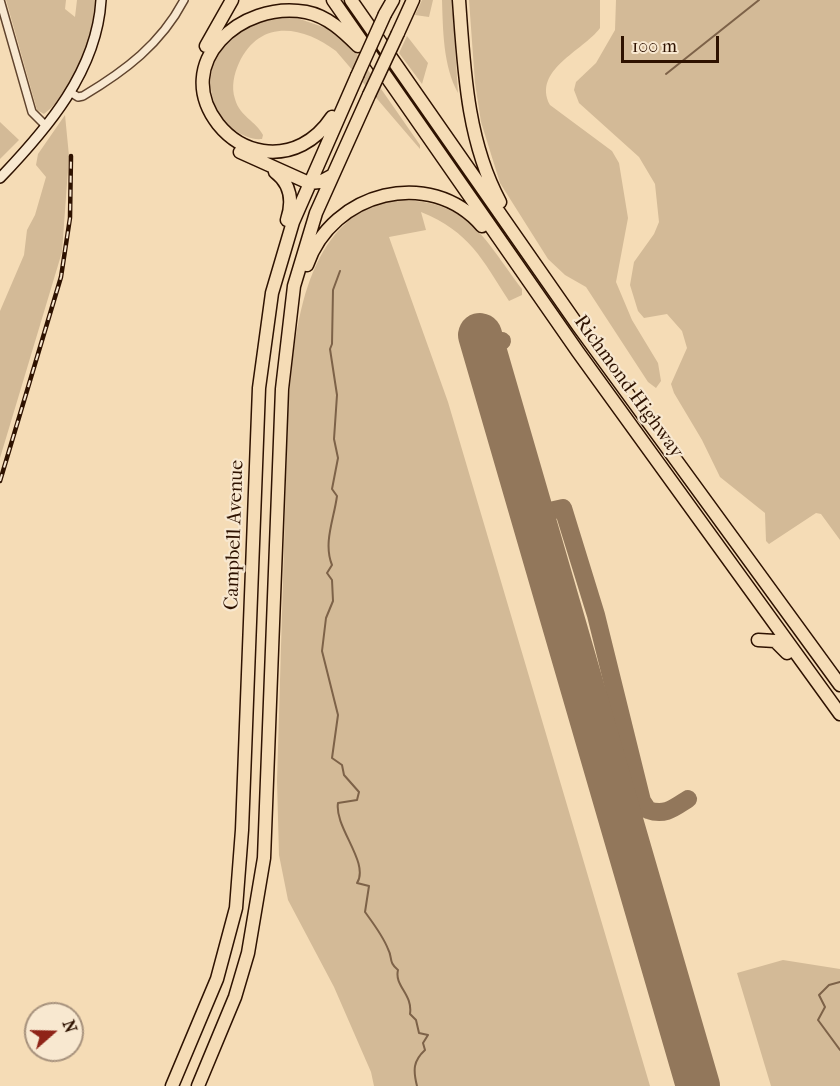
<!DOCTYPE html>
<html>
<head>
<meta charset="utf-8">
<style>
  body { margin:0 }
  #map { position:relative; width:840px; height:1086px; overflow:hidden; background:#f5dcb6; font-family:"IM FELL French Canon",serif }
  canvas { display:block }
  .north { position:absolute; left:24px; top:1002px; width:60px; height:60px; box-sizing:border-box; background:#f8e8d0; border:2px solid #a7927d; border-radius:50%; rotate:70deg; font-size:16px; font-weight:700; line-height:24px; text-align:center; color:#2e1200 }
  .north::after { content:''; display:block; margin:auto; width:21px; height:27px; background:#8f2418; clip-path:polygon(50% 0,100% 100%,50% 72%,0 100%) }
  .scale { position:absolute; left:621px; top:36px; width:98px; height:27px; box-sizing:border-box; border:3px solid #2e1200; border-top:0; padding-left:8px; font-size:18px; line-height:21px; white-space:nowrap; color:#2e1200; -webkit-text-stroke:4px #f8e8d0; paint-order:stroke }
</style>
</head>
<body>
<div id="map">
<canvas width="840" height="1086"></canvas>
<div class="north">N</div>
<div class="scale">100 m</div>
</div>
<script>
const context = document.querySelector('canvas').getContext('2d');
context.lineJoin = 'round';
function fill(path, color) { context.fillStyle = color; context.fill(path, 'evenodd'); }
function strokePath(path, color, width, dash) { context.strokeStyle = color; context.lineWidth = width; context.lineCap = dash ? 'butt' : 'round'; context.setLineDash(dash || []); context.stroke(path); }
function label(font, color, halo, rows, align = 'center') {
  context.font = font + ' "IM FELL French Canon",serif'; context.lineWidth = 4.5; context.setLineDash([]); context.textBaseline = 'middle'; context.strokeStyle = halo; context.fillStyle = color; for (const [text, x, y, turn = 0] of rows) {
    context.save(); context.translate(x, y); context.rotate((+turn || 0) * Math.PI / 180); context.textAlign = isNaN(turn) ? turn : align; if (halo) context.strokeText(text, 0, 0); context.fillText(text, 0, 0); context.restore();
  }
}
const green = new Path2D(`
  M 6,0 L 66,0 L 65,9 L 75,17 L 77,0 L 95,0 C 92,40 77,89 44,114 L 37,110 Z
  M 422,0 L 433,0 L 429,17 L 415,15 Z
  M 442,0 L 452,0 L 458,93 C 443,66 443,30 442,0 Z
  M 469,0 L 600,0 L 600,28 C 583,51 532,70 550,105 L 612,151 L 619,163 L 628,218 L 616,282 L 632,320 L 658,363 L 661,381 L 656,388 L 648,382 L 586,287 L 565,275 L 548,259 L 500,183 L 481,122 L 475,83 Z
  M 616,0 L 840,0 L 840,540 L 821,514 L 816,513 L 769,544 L 766,541 L 765,513 L 720,477 L 702,440 L 674,393 L 671,384 L 687,348 L 682,331 L 667,314 L 644,318 L 638,311 L 630,285 L 634,262 L 654,234 L 659,222 L 655,184 L 639,157 L 579,103 L 574,90 L 576,82 L 596,63 L 615,30 Z
  M 291,16 L 332,30 L 352,47 L 420,145 L 420,149 L 336,51 C 303,26 260,18 239,63 C 234,74 231,87 235,99 C 240,117 256,121 263,135 L 262,139 C 252,140 244,136 236,131 C 199,104 203,47 246,26 C 261,19 275,17 291,16 Z
  M 407,36 L 428,63 L 422,84 L 399,53 Z
  M 65,115 L 69,156 L 62,252 L 0,458 L 0,311 L 24,255 L 27,230 L 35,215 L 46,177 L 36,165 L 38,154 Z
  M 0,122 L 19,140 L 0,159 Z
  M 390,200 C 468,198 480,233 522,289 L 522,295 L 509,301 C 482,259 470,232 421,212 L 426,230 L 389,237 L 448,402 L 650,1086 L 374,1086 L 371,1072 L 334,987 L 288,900 L 279,855 L 277,781 L 288,412 C 294,337 301,222 390,200 Z
  M 783,960 L 840,969 L 840,1086 L 771,1086 L 737,973 Z`);
const stream = new Path2D(`
  M 666,74 L 759,0
  M 340,271 L 333,290 L 332,344 L 330,349 L 337,395 L 334,439 L 338,458 L 332,489 L 337,496 C 334,519 323,543 332,565 L 327,573 L 332,580 L 333,601 L 326,618 L 322,651 L 338,715 L 332,758 L 342,765 L 344,775 L 359,792 L 357,800 L 338,803 C 334,827 370,863 357,883 L 369,886 L 365,912 C 373,923 383,936 388,949 C 393,958 388,962 398,970 C 394,986 413,994 410,1014 L 416,1020 L 419,1033 L 428,1035 L 423,1043 L 425,1050 C 413,1061 413,1070 417,1086
  M 840,982 L 829,985 L 819,995 L 825,1007 L 818,1020 L 840,1050`);
const taxiway = new Path2D(`
  M 483,346 L 502,341
  M 532,515 L 563,508 L 596,615 L 642,801 L 648,810 C 665,816 674,808 688,799
  M 619,815 L 621,800 L 629,799 L 648,810`);
const runway = new Path2D(`
  M 480,335 L 698,1086`);
const street = new Path2D(`
  M 0,0 L 32,112 L 45,125
  M 70,92 L 78,97 L 83,96 C 125,71 161,44 184,0`);
const secondary = new Path2D(`
  M 0,178 C 47,129 97,71 101,0`);
const highway = new Path2D(`
  M 333,0 L 578,352 L 840,714
  M 351,0 L 579,327 L 840,685
  M 459,0 C 464,69 467,141 500,202
  M 385,14 L 393,0
  M 398,33 L 413,0
  M 206,46 L 232,0
  M 332,117 C 316,141 292,155 263,151 C 244,148 230,139 218,124 C 171,63 241,0 306,12 C 327,16 343,31 358,46
  M 240,152 L 309,183 L 320,182 L 333,175
  M 275,172 C 291,184 293,202 287,220
  M 307,265 C 332,192 430,166 482,226
  M 758,640 L 775,641 L 787,653
  M 172,1086 L 217,979 L 236,908 L 242,830 L 259,388 L 272,293 L 293,222 L 357,76
  M 198,1086 L 235,997 L 248,953 L 264,858 L 282,389 L 294,286 L 316,213 L 369,95`);
const rail = new Path2D(`
  M 0,481 L 61,277 L 70,218 L 71,156`);
const highwayBridge = new Path2D(`
  M 357,76 L 385,14
  M 369,95 L 398,33`);
const streetNames = [
  ["Richmond Highway",628,387,54],
  ["Campbell Avenue",235,535,-88]
];
fill(green, '#d3ba97');
strokePath(stream, '#7d6248', 2);
strokePath(taxiway, '#92775b', 18);
strokePath(runway, '#92775b', 44);
strokePath(street, '#60442e', 10);
strokePath(secondary, '#2e1200', 12);
strokePath(highway, '#2e1200', 15);
strokePath(street, '#f8e8d0', 7);
strokePath(secondary, '#f8e8d0', 9);
strokePath(highway, '#f5dcb6', 12);
strokePath(rail, '#2e1200', 4.5);
strokePath(rail, '#f8e8d0', 2, [7]);
strokePath(highwayBridge, '#2e1200', 15, []);
strokePath(highwayBridge, '#f5dcb6', 12);
label('20px', '#2e1200', '#f8e8d0', streetNames);
</script>
</body>
</html>
